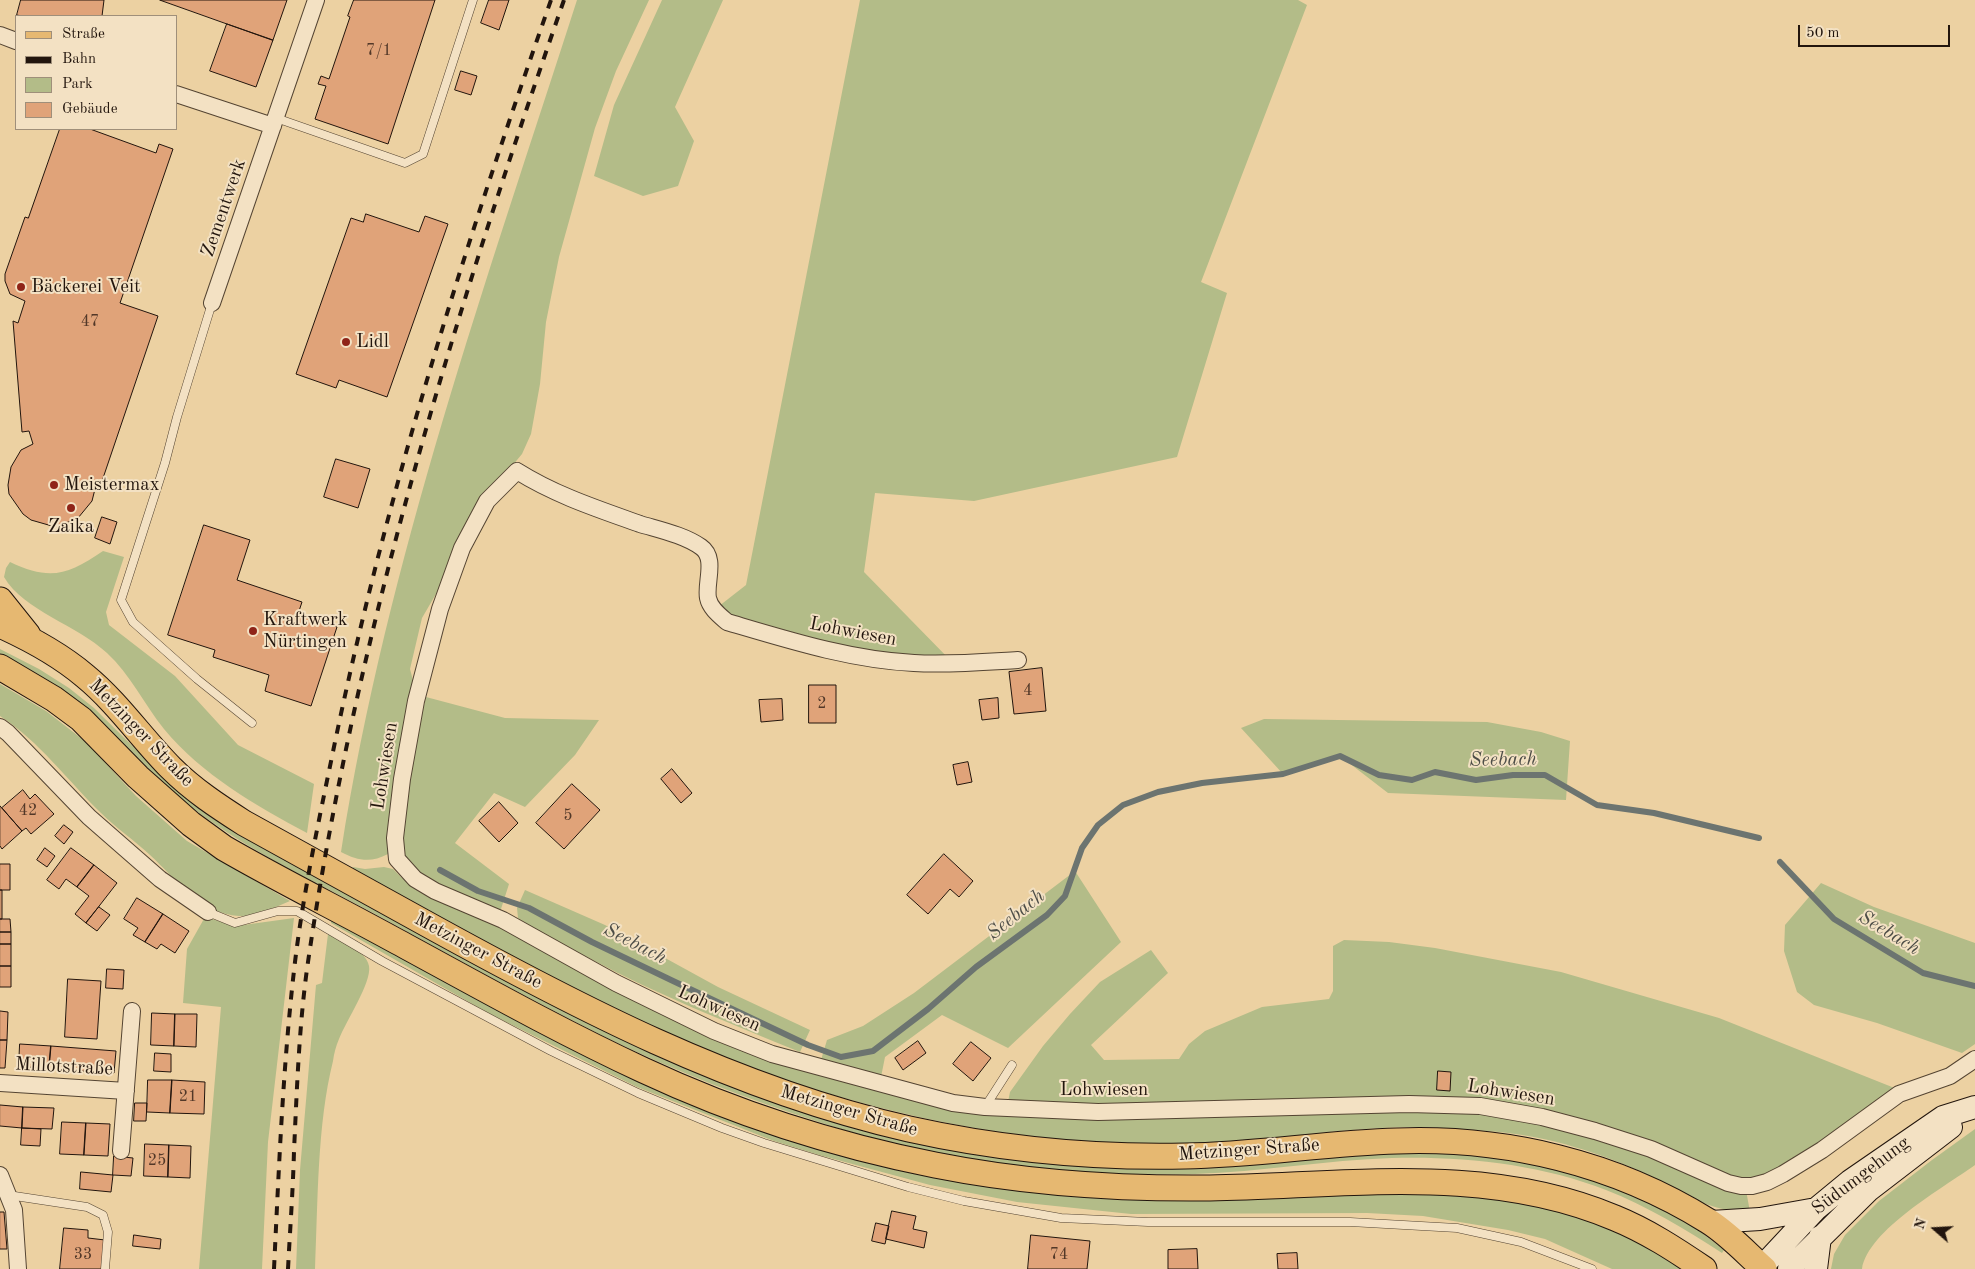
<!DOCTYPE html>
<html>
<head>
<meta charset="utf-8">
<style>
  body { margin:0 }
  #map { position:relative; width:1975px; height:1269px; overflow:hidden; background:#ecd1a2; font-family:"Old Standard TT",serif }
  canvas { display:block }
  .legend { position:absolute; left:15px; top:15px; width:162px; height:115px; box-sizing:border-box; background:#f3e1c3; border:1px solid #9f8f7a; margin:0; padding:6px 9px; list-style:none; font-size:15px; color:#22150d }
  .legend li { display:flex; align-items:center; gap:10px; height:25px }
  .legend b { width:25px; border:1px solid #9f8f7a }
  .north { position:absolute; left:1910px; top:1204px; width:50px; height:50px; -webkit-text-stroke:4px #f3e1c3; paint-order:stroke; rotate:289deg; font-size:14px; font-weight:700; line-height:20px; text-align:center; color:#22150d }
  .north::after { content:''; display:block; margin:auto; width:18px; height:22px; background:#22150d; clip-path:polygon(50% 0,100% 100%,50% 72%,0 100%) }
  .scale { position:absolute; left:1798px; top:25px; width:152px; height:22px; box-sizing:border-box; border:2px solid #22150d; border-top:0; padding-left:6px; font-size:15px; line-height:18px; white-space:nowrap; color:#22150d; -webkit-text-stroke:4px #f3e1c3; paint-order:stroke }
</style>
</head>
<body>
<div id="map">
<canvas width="1975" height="1269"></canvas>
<ul class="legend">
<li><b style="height:6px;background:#e6b871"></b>Straße</li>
<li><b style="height:6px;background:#22150d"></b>Bahn</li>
<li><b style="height:14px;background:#b3bc88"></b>Park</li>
<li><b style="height:14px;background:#e0a379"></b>Gebäude</li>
</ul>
<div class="north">N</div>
<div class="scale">50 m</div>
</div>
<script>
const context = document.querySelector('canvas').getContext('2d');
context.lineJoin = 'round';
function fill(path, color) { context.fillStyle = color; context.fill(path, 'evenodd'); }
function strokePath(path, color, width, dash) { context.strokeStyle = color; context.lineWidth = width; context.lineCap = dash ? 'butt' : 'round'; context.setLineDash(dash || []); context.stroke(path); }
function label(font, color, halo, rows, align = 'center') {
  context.font = font + ' "Old Standard TT",serif'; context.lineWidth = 4; context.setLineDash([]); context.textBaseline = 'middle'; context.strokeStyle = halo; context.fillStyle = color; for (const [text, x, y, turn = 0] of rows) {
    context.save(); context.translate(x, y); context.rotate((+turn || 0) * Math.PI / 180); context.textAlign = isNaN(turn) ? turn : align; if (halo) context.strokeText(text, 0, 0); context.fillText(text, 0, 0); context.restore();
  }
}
const green = new Path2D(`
  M 577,0 L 649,0 L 616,71 L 595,128 L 559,257 L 546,322 L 540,384 L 531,434 L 522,454 L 507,472 L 422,618 L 410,669 L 415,688 L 391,849 L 388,854 C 371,863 358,861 341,852 C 387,560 487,280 577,0 Z
  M 662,0 L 723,0 L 675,107 L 694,141 L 678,186 L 643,196 L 594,176 L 614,105 Z
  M 860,0 L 1298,0 L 1307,5 L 1201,282 L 1227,293 L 1177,457 L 974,501 L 875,493 L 864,572 L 953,663 L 873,658 L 714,610 L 746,585 Z
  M 103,551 L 124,557 L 106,612 L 109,625 L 175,676 L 238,745 L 314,784 L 307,833 C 255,805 202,775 164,729 C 144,704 130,674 107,653 C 77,625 24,611 4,577 L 6,568 L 10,562 C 50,581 68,575 103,551 Z
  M 0,649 L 39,669 L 69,688 L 94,708 L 177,790 L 471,960 L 904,1139 L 1454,1154 L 1512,1159 L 1572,1172 L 1649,1202 L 1692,1225 L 1724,1250 L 1722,1253 C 1685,1229 1647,1206 1606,1190 C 1540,1164 1463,1156 1392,1158 C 1326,1160 1261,1172 1195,1174 C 1070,1177 941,1162 822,1123 C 747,1099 674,1071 603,1036 C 530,999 458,960 386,920 C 326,887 262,858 206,818 C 161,787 128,745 87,710 C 61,687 31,670 0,654 Z
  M 0,684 L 46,711 L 86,742 L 136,796 L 187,841 L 290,901 C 276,907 255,917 239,916 C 201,914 176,879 150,855 C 134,840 116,828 101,813 C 67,780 40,742 0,716 Z
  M 426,697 L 505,718 L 599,720 L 575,755 L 525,807 L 494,793 L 455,843 L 509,884 L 501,909 L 496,910 C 470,899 444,889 420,875 C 417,873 412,872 410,869 C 390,847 419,727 426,697 Z
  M 1264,719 L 1487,722 L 1541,732 L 1570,741 L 1566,800 L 1388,793 L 1340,756 L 1283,774 L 1241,728 Z
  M 353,867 L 365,869 L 384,867 L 393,869 L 401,877 L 446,901 L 495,922 L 653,1006 L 949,1107 L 1451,1110 L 1562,1125 L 1746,1190 L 1750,1212 C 1706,1212 1685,1192 1648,1175 C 1604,1154 1547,1136 1499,1132 C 1460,1129 1420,1125 1381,1128 C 1322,1131 1263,1141 1204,1143 C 1170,1145 1135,1144 1101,1142 C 980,1136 862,1108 748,1067 C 610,1016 481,939 351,870 Z
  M 1075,871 L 1121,942 L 1008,1048 L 942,1015 L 885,1057 L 881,1077 L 821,1060 L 827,1040 L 863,1026 L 914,993 Z
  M 1821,883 L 1874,907 L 1975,943 L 1975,1044 L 1962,1053 L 1877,1023 L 1814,1005 L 1797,992 L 1784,951 L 1785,925 Z
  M 525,890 L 605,925 L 718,987 L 810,1030 L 800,1052 C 729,1023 658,995 591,959 C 566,946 541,934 518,918 L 517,908 Z
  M 205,917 L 236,926 L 294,918 L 268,1142 L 262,1269 L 199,1269 L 221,1007 L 183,1003 L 187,949 Z
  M 331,918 L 821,1148 L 1316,1195 L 1456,1193 L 1544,1206 L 1593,1221 L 1629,1237 L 1683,1269 L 1612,1269 L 1545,1239 L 1508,1230 L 1423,1216 L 1367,1213 L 1131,1214 L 1017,1202 L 930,1185 L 819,1155 L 774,1141 L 637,1087 L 488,1013 L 331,923 Z
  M 328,934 C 341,942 366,950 369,966 C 372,982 346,1021 339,1039 C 336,1046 334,1053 333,1061 C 317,1125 318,1202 315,1269 L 296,1269 L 300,1170 L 316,985 L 322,983 Z
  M 1344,940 L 1389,942 L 1435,948 L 1561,972 L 1719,1018 L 1897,1089 L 1776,1176 L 1729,1180 L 1646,1141 L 1564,1114 L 1511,1106 L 1107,1106 L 1008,1102 L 1010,1092 L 1043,1046 L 1070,1014 L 1100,982 L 1151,950 L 1168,973 L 1091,1045 L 1104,1060 L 1179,1059 L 1189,1044 L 1205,1031 L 1262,1007 L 1329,999 L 1333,991 L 1333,946 Z
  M 1975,1129 L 1975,1165 C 1943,1188 1868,1230 1862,1269 L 1831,1269 L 1834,1254 L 1845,1235 L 1879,1201 L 1932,1160 Z`);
const stream = new Path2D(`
  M 1780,862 L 1834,919 L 1923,973 L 1975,986
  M 440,870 L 478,891 L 529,908 L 592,942 L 671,980 L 808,1045 L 841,1057 L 873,1051 L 928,1009 L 976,967 L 1047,915 L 1065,896 L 1082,848 L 1098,825 L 1123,805 L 1158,792 L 1202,783 L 1283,774 L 1340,756 L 1379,775 L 1412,780 L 1435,772 L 1476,780 L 1513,775 L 1545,775 L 1597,805 L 1654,813 L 1759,838`);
const building = new Path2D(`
  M 21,0 L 104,0 L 102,16 L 21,16 L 17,15 Z
  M 160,0 L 287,0 L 273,40 Z
  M 354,0 L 435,0 L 388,144 L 315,119 L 326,86 L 318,84 L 321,76 L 329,79 L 350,17 L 348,16 Z
  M 489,0 L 509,0 L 499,30 L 481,23 Z
  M 227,24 L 273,40 L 256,87 L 210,71 Z
  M 461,71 L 477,76 L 471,95 L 455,90 Z
  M 60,129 L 90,129 L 156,153 L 159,144 L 173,149 L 120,303 L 158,316 L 100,487 L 96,485 L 92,501 L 78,518 L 61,525 L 52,526 L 31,520 L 23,514 L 9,494 L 8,485 L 11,467 L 21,450 L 33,444 L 29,431 L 22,432 L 13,321 L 18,323 L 25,301 L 10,294 L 5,281 L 5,274 L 25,217 L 28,218 Z
  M 366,214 L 419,232 L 425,216 L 448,224 L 387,397 L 339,380 L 336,388 L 296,374 L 351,218 L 363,222 Z
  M 336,459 L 370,469 L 358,508 L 324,497 Z
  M 102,517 L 117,522 L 110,544 L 95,538 Z
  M 204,525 L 250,540 L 237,580 L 302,602 L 298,614 L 337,627 L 311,706 L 265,691 L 269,675 L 213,657 L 215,650 L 168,635 Z
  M 1042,668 L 1046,711 L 1014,714 L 1009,672 Z
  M 809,685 L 836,685 L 836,723 L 809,723 Z
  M 998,698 L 999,718 L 982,720 L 979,700 Z
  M 782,699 L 783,720 L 761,722 L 759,700 Z
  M 968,762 L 972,782 L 957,785 L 953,765 Z
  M 672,769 L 692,793 L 681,803 L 661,779 Z
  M 572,784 L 600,810 L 564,849 L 536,823 Z
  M 23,790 L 30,799 L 35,794 L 54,814 L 31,834 L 26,828 L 22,831 L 2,808 Z
  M 499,802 L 518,823 L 499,842 L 479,821 Z
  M 0,806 L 22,831 L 2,849 L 0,846 Z
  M 64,825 L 73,832 L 64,844 L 55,836 Z
  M 45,848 L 55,856 L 47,867 L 37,860 Z
  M 71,848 L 94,865 L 77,887 L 66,879 L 59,889 L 47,880 Z
  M 944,854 L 973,881 L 959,897 L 950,889 L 928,914 L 907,895 Z
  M 0,864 L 10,864 L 10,890 L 0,890 Z
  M 94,865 L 117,883 L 86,923 L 75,914 L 89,896 L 77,887 Z
  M 0,890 L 2,890 L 2,919 L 0,919 Z
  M 137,898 L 163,914 L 145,942 L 133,935 L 138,928 L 124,919 Z
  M 99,907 L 110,915 L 97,931 L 86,923 Z
  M 163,914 L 189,931 L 175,953 L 161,944 L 157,949 L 145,942 Z
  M 0,919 L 10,919 L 11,932 L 0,932 Z
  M 0,932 L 11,932 L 11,944 L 0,944 Z
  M 0,944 L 11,944 L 11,966 L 0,966 Z
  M 0,966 L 11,966 L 11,987 L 0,987 Z
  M 107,969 L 124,970 L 123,989 L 106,988 Z
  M 68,979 L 101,981 L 97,1039 L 65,1037 Z
  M 0,1011 L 8,1012 L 7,1040 L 0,1040 Z
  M 152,1013 L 175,1014 L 174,1046 L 151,1045 Z
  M 175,1014 L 197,1014 L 196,1047 L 174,1046 Z
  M 0,1040 L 7,1040 L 5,1068 L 0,1068 Z
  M 918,1041 L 926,1053 L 903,1070 L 895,1058 Z
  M 971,1042 L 991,1058 L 973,1081 L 953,1064 Z
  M 20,1044 L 51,1046 L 49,1069 L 19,1066 Z
  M 51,1046 L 116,1051 L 114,1073 L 49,1069 Z
  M 155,1053 L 171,1054 L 171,1072 L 154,1071 Z
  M 1438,1071 L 1451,1072 L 1450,1091 L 1437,1090 Z
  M 148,1080 L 172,1080 L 170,1113 L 147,1112 Z
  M 172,1080 L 205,1082 L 204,1114 L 170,1113 Z
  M 135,1103 L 147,1103 L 146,1121 L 134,1121 Z
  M 0,1105 L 23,1107 L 22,1128 L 0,1126 Z
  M 23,1107 L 54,1108 L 52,1129 L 22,1128 Z
  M 62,1122 L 86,1123 L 84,1155 L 60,1154 Z
  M 86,1123 L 110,1124 L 108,1156 L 84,1155 Z
  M 22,1128 L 41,1129 L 40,1146 L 21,1145 Z
  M 145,1144 L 169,1145 L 168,1177 L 144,1176 Z
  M 169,1145 L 191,1146 L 190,1178 L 168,1177 Z
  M 114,1156 L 133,1158 L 131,1176 L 113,1175 Z
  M 81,1172 L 113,1175 L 111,1192 L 80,1189 Z
  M 892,1211 L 916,1216 L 913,1229 L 927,1232 L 924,1248 L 886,1239 Z
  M 0,1212 L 4,1212 L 7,1249 L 0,1249 Z
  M 876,1223 L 889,1226 L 885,1244 L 872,1241 Z
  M 64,1228 L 88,1230 L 88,1238 L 105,1240 L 102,1269 L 60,1269 Z
  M 134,1235 L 161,1239 L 160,1249 L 133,1246 Z
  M 1031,1235 L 1090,1241 L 1087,1269 L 1028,1269 Z
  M 1197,1249 L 1198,1269 L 1168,1269 L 1168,1250 Z
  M 1297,1253 L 1298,1269 L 1278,1269 L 1277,1254 Z`);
const lane = new Path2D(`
  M 276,118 L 405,163 L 423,154 L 473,0
  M 212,303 L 177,417 L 165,463 L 121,600 L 133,622 L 197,679 L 252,723
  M 208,912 L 235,923 L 278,911 L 297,911 L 382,961 L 551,1051 L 638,1093 L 722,1128 L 764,1143 L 908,1187 L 964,1201 L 1061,1218 L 1148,1222 L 1350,1222 L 1457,1228 L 1521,1242 L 1592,1269
  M 985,1107 L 1012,1065
  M 8,1195 L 87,1207 L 103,1215 L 108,1232 L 105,1269`);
const street = new Path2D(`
  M 0,35 L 16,41
  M 176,94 L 273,126
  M 212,303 L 316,0
  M 1018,660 C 984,662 949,665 914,663 C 851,660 788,640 727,622 C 719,615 710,608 708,598 C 705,583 717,558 701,547 C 684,535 660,530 640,524 C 598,509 555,495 517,471 L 487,501 L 462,548 L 440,609 L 416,701 L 402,779 L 395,838 L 397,859 L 415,879 L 435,891 L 503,920 L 616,983 L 714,1031 L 772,1054 L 953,1103 L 985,1107 L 1098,1112 L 1409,1104 L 1480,1106 L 1542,1117 L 1595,1131 L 1651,1149 L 1728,1183 L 1741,1186 L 1752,1186 L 1767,1182 L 1783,1174 L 1822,1150 L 1899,1094 L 1950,1076 L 1975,1059
  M 0,727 L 8,733 L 89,817 L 160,879 L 208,912
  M 0,1083 L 126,1091
  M 121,1151 L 132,1011
  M 0,1175 L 14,1210 L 18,1269`);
const secondary = new Path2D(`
  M 1711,1222 L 1760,1219 L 1816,1209
  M 1760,1269 L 1816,1209 L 1850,1181 L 1943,1117 L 1975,1107
  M 1789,1269 L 1869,1190 L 1951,1127
  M 1816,1269 L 1820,1237`);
const primary = new Path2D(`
  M 0,600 L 28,635
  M 0,625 C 31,639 59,654 85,676 C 118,703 142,739 171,768 C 193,790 219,807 244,823 C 301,855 359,886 416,918 C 573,1005 733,1089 909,1129 C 999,1149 1093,1158 1185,1156 C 1256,1155 1326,1143 1397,1141 C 1506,1137 1615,1163 1708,1221 C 1729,1234 1746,1253 1764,1269
  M 0,667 L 54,699 L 81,719 L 138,777 L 191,824 L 224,848 C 281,881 340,910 398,942 C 479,986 559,1031 643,1070 C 735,1113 834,1145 935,1165 C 1025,1183 1117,1189 1210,1188 C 1346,1186 1485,1163 1615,1218 C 1647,1231 1676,1250 1704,1269`);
const rail = new Path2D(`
  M 274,1269 C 279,1167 283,1063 295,962 C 304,888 320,815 335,742 C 388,488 465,245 551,0
  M 288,1269 C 290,1230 293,1190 294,1151 C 297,1088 299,1024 308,962 C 356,633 455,313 564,0`);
const markers = [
  [21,287,5,"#8f2418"],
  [346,342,5,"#8f2418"],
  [54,485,5,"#8f2418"],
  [71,508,5,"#8f2418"],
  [253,631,5,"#8f2418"]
];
const numberNames = [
  ["7/1",379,51],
  ["47",90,322],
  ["4",1028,691],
  ["2",822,704],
  ["42",28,811],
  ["5",568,816],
  ["21",188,1097],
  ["25",157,1161],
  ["33",83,1255],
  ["74",1059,1255]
];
const streetNames = [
  ["Zementwerk",224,208,-71],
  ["Lohwiesen",853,632,11],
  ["Metzinger Straße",141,733,46],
  ["Lohwiesen",385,766,-81],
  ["Metzinger Straße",478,951,28],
  ["Lohwiesen",719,1009,24],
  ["Millotstraße",64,1067,3],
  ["Lohwiesen",1104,1090],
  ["Lohwiesen",1511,1093,9],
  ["Metzinger Straße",849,1111,16],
  ["Metzinger Straße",1249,1150,-4],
  ["Südumgehung",1861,1176,-37]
];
const poiNames = [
  ["Bäckerei Veit",31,287],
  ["Lidl",356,342],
  ["Meistermax",64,485],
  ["Zaika",71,527,"center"],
  ["Kraftwerk",263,620],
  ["Nürtingen",263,642]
];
const waterNames = [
  ["Seebach",1503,760,-1],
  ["Seebach",1016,915,-39],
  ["Seebach",1889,933,31],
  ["Seebach",635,944,27]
];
fill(green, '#b3bc88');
strokePath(stream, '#6c7470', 6);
fill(building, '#e0a379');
strokePath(building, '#22150d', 1);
strokePath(lane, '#544432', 9);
strokePath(street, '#544432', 18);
strokePath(secondary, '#22150d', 24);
strokePath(primary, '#22150d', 27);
strokePath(lane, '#f3e1c3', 8);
strokePath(street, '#f3e1c3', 16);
strokePath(secondary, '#f3e1c3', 22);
strokePath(primary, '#e6b871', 25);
strokePath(rail, '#22150d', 4, [9, 9]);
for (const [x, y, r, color] of markers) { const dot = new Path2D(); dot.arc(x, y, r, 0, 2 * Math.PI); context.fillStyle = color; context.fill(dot); strokePath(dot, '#f3e1c3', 2); }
label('16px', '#523828', null, numberNames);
label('19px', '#22150d', '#f3e1c3', streetNames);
label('19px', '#22150d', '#f3e1c3', poiNames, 'left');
label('italic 20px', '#4d4d47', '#f3e1c3', waterNames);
</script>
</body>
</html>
